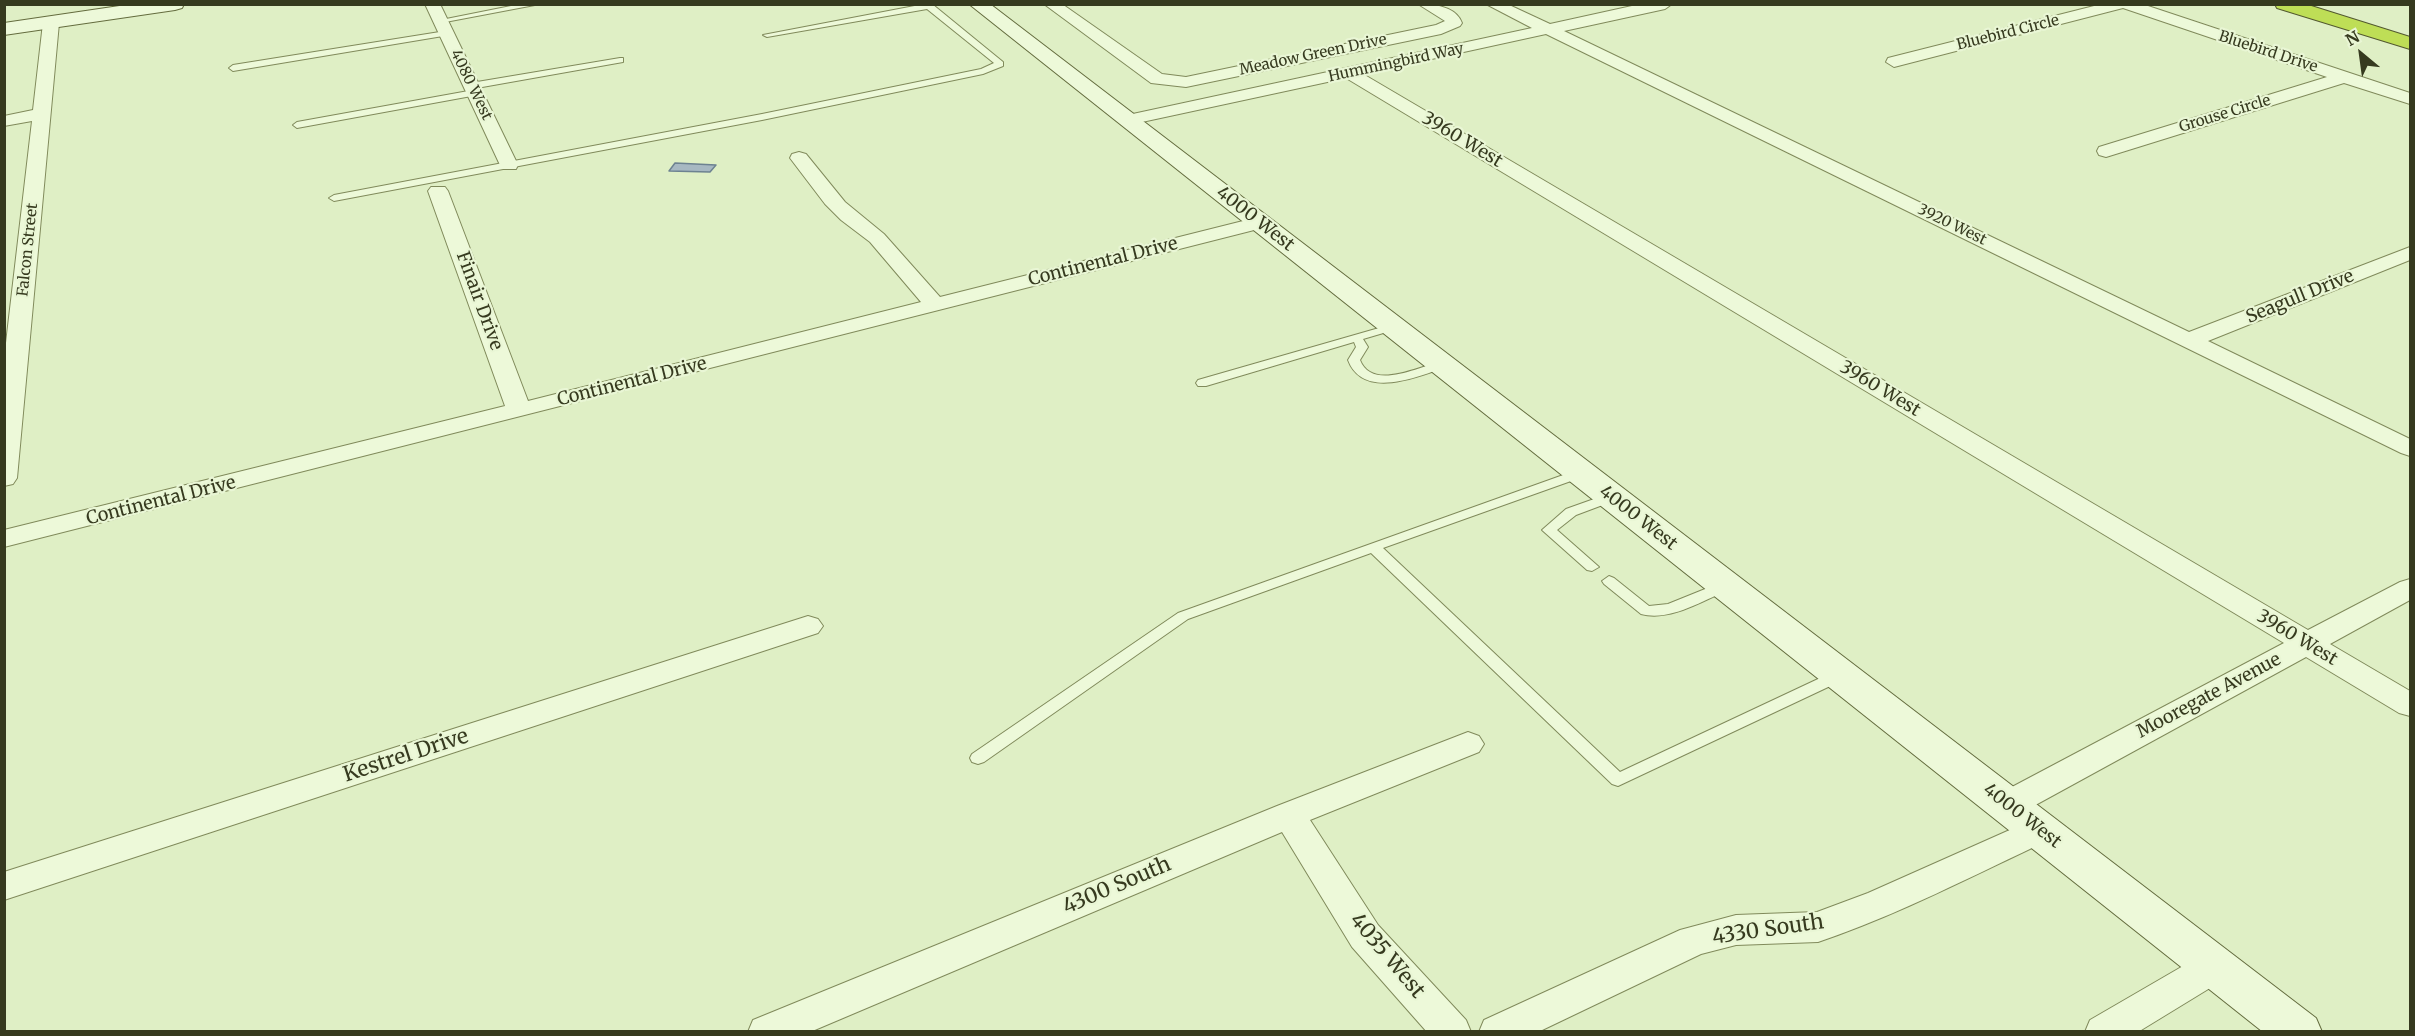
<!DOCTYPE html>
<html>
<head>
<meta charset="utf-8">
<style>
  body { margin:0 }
  #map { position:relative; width:2415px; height:1036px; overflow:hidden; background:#dfefc5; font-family:Merriweather,serif }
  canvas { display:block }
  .frame { position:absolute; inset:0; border:6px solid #363a1f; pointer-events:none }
  .north { position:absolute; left:2331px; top:24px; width:60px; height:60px; -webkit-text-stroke:4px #e9f6d5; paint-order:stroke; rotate:331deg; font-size:16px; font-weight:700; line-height:24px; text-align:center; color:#363a1f }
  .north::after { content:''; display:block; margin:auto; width:21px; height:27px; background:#363a1f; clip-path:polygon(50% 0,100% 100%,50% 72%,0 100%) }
</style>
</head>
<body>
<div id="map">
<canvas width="2415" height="1036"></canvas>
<div class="frame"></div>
<div class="north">N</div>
</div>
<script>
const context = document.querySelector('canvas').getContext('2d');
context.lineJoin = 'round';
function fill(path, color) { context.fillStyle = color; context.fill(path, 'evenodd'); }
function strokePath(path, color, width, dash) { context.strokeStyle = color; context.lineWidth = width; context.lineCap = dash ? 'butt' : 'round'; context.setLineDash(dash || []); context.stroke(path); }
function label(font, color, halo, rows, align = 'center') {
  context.font = font + ' Merriweather,serif'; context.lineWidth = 4.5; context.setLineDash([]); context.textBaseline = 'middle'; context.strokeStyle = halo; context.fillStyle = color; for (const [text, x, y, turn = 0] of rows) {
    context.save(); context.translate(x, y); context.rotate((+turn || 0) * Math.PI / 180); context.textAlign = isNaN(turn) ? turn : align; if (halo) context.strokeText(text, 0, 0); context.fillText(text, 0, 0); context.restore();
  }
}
const water = new Path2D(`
  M 675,163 L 716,165 L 710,172 L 669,171 Z`);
const lane = new Path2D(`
  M 521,4 L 540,4 L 440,23 L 436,21 Z
  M 925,4 L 932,4 L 1003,62 L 1003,66 L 983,74 L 762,120 L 334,201 L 329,198 L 334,195 L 762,114 L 981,69 L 994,63 L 927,9 L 767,37 L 763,35 Z
  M 446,31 L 449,31 L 449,35 L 233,71 L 229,68 L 233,65 Z
  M 620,58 L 623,58 L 623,62 L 471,89 L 467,86 L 471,83 Z
  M 474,90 L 477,91 L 477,95 L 297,128 L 293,125 L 297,122 Z
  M 1393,324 L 1397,325 L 1397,329 L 1363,339 L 1368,347 L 1360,360 C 1372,391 1419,367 1442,361 L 1448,365 L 1446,367 C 1417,377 1363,400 1348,360 L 1356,347 L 1354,342 L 1206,386 L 1198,386 L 1196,383 L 1198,380 Z
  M 1580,469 L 1586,473 L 1585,476 L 1383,548 L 1620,772 L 1833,672 L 1843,672 L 1846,676 L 1843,680 L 1618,786 L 1612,784 L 1371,553 L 1188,619 L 984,762 L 978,764 L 972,762 L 970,758 L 972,754 L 1178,613 Z
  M 1611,493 L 1618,497 L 1616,500 L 1576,515 L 1557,530 L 1599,567 L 1592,571 L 1587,570 L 1542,530 L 1566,509 Z
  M 1609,576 L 1614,578 L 1649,606 L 1668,604 L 1725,581 L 1732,586 L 1730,589 C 1704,600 1670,622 1641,614 L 1604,584 L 1602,581 Z`);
const street = new Path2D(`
  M 425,4 L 440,4 L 518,165 L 516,169 L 502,169 L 500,165 Z
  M 1044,4 L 1062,4 L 1162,74 L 1186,77 L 1436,25 L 1445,21 L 1418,4 C 1433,4 1456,6 1462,23 L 1460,26 L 1441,34 L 1186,87 L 1151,83 Z
  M 1486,4 L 1507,4 L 1550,24 L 1641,4 L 1672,4 L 1665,9 L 1564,31 L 2189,332 L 2410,247 L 2410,260 L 2208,341 L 2410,439 L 2410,456 L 2401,453 L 1546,34 L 1363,74 L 2308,630 L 2400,582 L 2410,579 L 2410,600 L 2330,644 L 2410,691 L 2410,716 L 2399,713 L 2306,657 L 2019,814 L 2007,818 L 1995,814 L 1990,805 L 1995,796 L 2284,643 L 1346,78 L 1128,125 L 1122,124 L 1119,120 L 1122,116 L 1128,115 L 1532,28 Z
  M 2102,4 L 2142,4 L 2410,93 L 2410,104 L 2344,83 L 2106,157 L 2099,155 L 2097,151 L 2099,147 L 2327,77 L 2123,8 L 1894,67 L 1886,62 L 1888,58 Z
  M 51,18 L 59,23 L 17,478 L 13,484 L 4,486 L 4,360 L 32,121 L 4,126 L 4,116 L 33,110 L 43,23 Z
  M 799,152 L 806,154 L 845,202 L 884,234 L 940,297 L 1259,217 L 1266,219 L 1269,223 L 1266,227 L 4,547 L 4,530 L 505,406 L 428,191 L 431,187 L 445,187 L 448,191 L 528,401 L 921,302 L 870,242 L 841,220 L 825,204 L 790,158 L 792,154 Z
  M 808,616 L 818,619 L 823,626 L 818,633 L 4,900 L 4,872 Z
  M 1468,732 L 1479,736 L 1484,744 L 1479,752 L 1310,820 L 1378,925 L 1466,1020 L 1471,1032 L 1427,1032 L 1352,947 L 1282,832 L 810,1032 L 748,1032 L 753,1020 L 1277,806 Z
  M 2039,817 L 2051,821 L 2056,830 L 2051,839 C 1974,875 1898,915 1818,942 L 1736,945 L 1701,954 L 1538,1032 L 1479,1032 L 1484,1020 L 1680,930 L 1736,915 L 1817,912 L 1868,893 Z
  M 2215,951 L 2228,955 L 2234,966 L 2228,977 L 2138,1032 L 2085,1032 L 2090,1020 L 2202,955 Z`);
const secondary = new Path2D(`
  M 133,4 L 184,4 L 182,8 L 175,10 L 4,35 L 4,23 Z
  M 969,4 L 990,4 L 2316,1018 L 2322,1032 L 2263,1032 Z`);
const highway = new Path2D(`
  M 2275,4 L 2305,4 L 2410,37 L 2410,49 L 2277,8 Z`);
const farStreetnames = [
  ["Bluebird Circle",2008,33,-14],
  ["Bluebird Drive",2268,52,18],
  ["Meadow Green Drive",1313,55,-12],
  ["Hummingbird Way",1396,63,-12],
  ["4080 West",471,85,64],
  ["Grouse Circle",2225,114,-17],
  ["3920 West",1952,225,26],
  ["Falcon Street",28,250,-84]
];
const streetNames = [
  ["3960 West",1462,140,31],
  ["4000 West",1255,219,38],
  ["Continental Drive",1103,262,-14],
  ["Seagull Drive",2300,297,-22],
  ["Finair Drive",479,301,70],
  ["Continental Drive",632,382,-14],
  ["3960 West",1880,389,31],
  ["Continental Drive",161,501,-14],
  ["4000 West",1638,518,38],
  ["3960 West",2297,638,31],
  ["Mooregate Avenue",2209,696,-28],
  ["4000 West",2022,816,38]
];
const nearStreetnames = [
  ["Kestrel Drive",406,756,-18],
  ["4300 South",1117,886,-23],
  ["4330 South",1768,930,-8],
  ["4035 West",1387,956,50]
];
fill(water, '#a7b8c2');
strokePath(water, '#6d8291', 1.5);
strokePath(lane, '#808a5b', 2);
strokePath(street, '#808a5b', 2);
strokePath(secondary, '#646c3e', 2);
strokePath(highway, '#52582f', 2);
fill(lane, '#edf9d9');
fill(street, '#edf9d9');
fill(secondary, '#edf9d9');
fill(highway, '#bede56');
label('15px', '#363a1f', '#e9f6d5', farStreetnames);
label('18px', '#363a1f', '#e9f6d5', streetNames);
label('21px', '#363a1f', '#e9f6d5', nearStreetnames);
</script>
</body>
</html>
